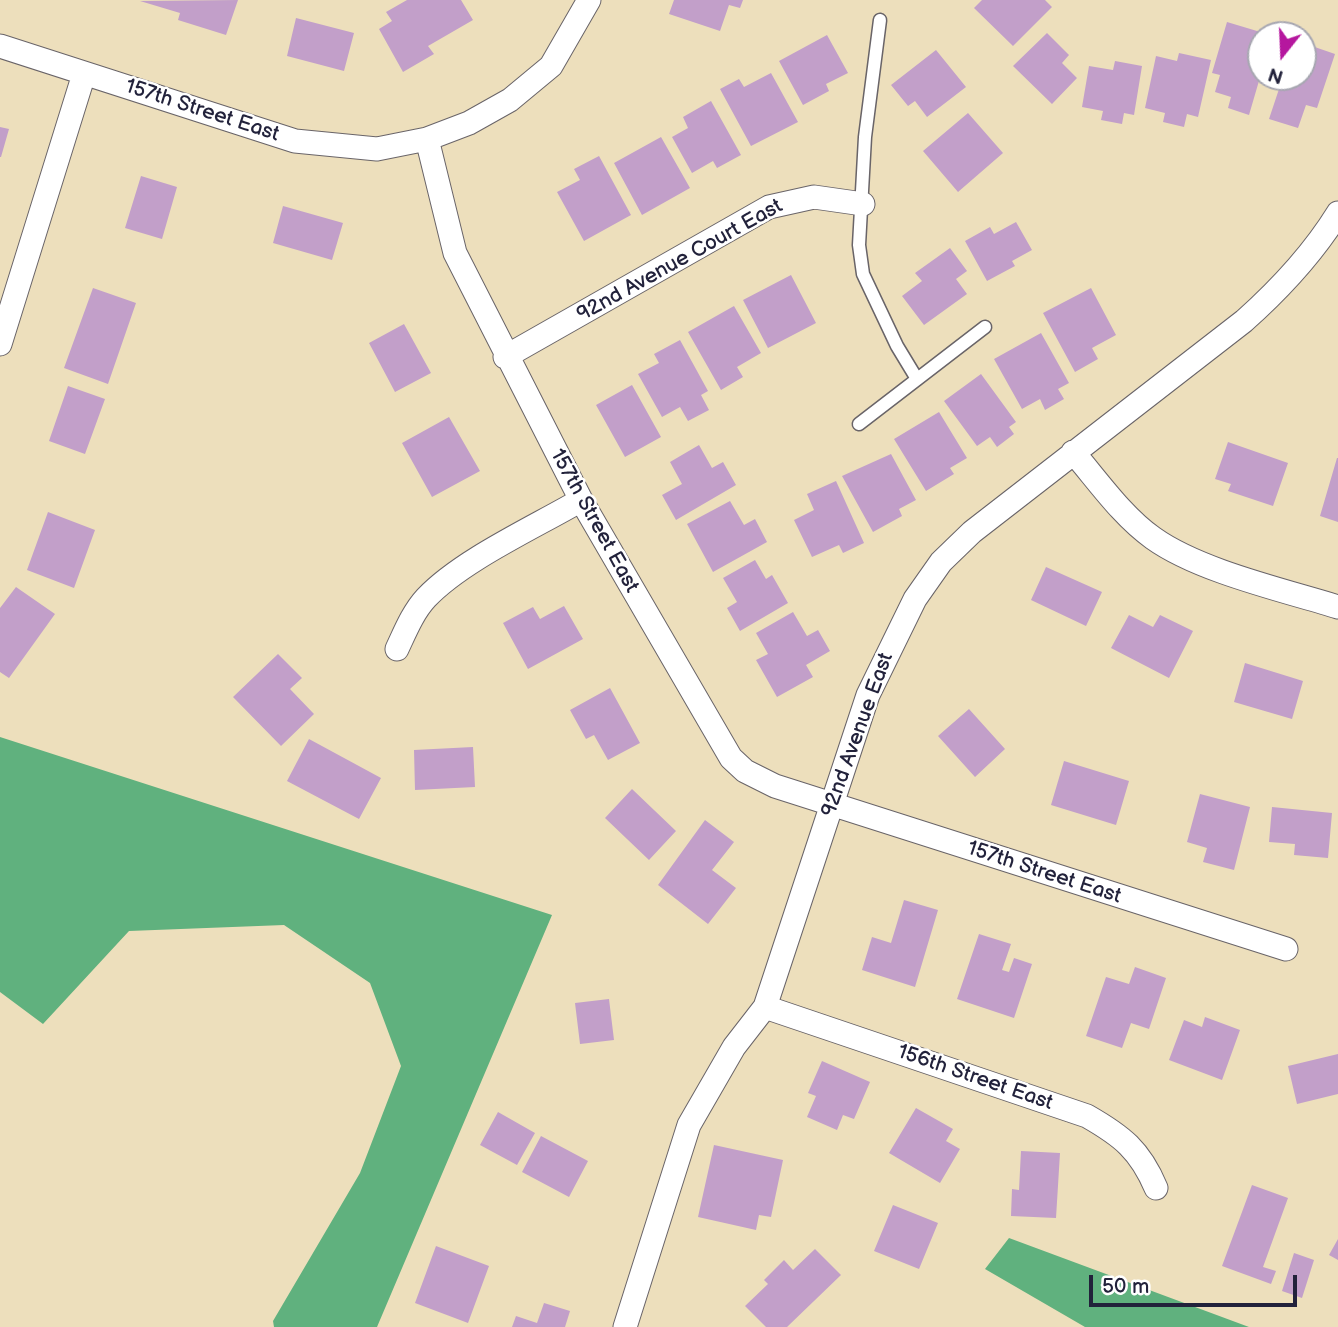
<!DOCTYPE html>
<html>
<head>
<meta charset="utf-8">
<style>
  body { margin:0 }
  #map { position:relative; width:1338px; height:1327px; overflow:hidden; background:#eddfbc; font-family:"Balsamiq Sans",sans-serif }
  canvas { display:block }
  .north { position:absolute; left:1247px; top:21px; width:70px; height:70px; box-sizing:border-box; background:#fff; border:2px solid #a7a7b1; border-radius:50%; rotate:198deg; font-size:19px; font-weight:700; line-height:28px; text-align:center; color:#22223b }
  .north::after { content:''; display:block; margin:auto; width:24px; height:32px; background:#b5179e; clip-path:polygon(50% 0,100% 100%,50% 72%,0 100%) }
  .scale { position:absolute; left:1089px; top:1275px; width:208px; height:32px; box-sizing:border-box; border:4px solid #22223b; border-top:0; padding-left:9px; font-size:21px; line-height:24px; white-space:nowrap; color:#22223b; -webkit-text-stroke:5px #fff; paint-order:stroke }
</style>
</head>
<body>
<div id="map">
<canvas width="1338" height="1327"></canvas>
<div class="north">N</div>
<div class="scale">50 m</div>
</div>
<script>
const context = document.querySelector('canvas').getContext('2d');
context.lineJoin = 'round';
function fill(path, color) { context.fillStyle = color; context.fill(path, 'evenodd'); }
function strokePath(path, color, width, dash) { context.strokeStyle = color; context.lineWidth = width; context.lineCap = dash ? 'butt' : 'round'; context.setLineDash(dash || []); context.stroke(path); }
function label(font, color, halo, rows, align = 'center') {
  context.font = font + ' "Balsamiq Sans",sans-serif'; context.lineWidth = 5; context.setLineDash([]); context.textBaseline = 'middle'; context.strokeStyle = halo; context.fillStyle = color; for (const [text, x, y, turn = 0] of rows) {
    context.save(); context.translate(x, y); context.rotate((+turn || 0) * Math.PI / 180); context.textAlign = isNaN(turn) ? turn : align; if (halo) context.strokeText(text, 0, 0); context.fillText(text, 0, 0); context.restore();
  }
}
const forest = new Path2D(`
  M 0,737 L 552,915 L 377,1327 L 274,1327 L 273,1321 L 360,1173 L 401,1066 L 370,983 L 284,925 L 129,931 L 43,1024 L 0,992 Z
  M 1009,1238 L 1249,1327 L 1085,1327 L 985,1269 Z`);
const building = new Path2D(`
  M 238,0 L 226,35 L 178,20 L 180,13 L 140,1 Z
  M 407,0 L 461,0 L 473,20 L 428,46 L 434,54 L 403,72 L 379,29 L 392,21 L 386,12 Z
  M 674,0 L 743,0 L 740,8 L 729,5 L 720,31 L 669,14 Z
  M 982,0 L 1045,0 L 1052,7 L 1013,46 L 974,8 Z
  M 296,18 L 354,33 L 344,71 L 287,56 Z
  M 1227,22 L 1267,34 L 1261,35 L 1261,74 L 1249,115 L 1228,108 L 1231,97 L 1215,92 L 1220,75 L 1212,73 Z
  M 1047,33 L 1069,55 L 1062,63 L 1077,78 L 1052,104 L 1013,66 Z
  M 827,35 L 848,73 L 826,84 L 829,91 L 803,105 L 779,61 Z
  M 1303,43 L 1335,54 L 1317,108 L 1306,105 L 1298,128 L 1269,119 L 1283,77 L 1303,77 Z
  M 936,50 L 966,87 L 927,117 L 915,101 L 908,106 L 891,85 Z
  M 1179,53 L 1211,60 L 1198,117 L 1187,114 L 1184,127 L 1163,122 L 1165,113 L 1145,108 L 1156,56 L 1177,61 Z
  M 1115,61 L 1142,66 L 1134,115 L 1124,113 L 1122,124 L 1101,120 L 1103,111 L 1082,107 L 1089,66 L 1113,70 Z
  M 771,73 L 798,122 L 751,146 L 720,89 L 739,79 L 744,87 Z
  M 711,101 L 741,155 L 717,168 L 713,161 L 692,173 L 672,137 L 688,128 L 683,117 Z
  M 968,113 L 1003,153 L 958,192 L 923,151 Z
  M 0,127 L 9,129 L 1,157 L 0,157 Z
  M 661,137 L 690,188 L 642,215 L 614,163 Z
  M 599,156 L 631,215 L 584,241 L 557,192 L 580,180 L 574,169 Z
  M 141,176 L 177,187 L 162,239 L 125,228 Z
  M 283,206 L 343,223 L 332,260 L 273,243 Z
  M 1016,222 L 1032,250 L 1012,261 L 1015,266 L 987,281 L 965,241 L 990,227 L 994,234 Z
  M 950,248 L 967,271 L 956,279 L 967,294 L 924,325 L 902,296 L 922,281 L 915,273 Z
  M 791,275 L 816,323 L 768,348 L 743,300 Z
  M 93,288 L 136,303 L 108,384 L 64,368 Z
  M 1091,288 L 1116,335 L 1092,348 L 1098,359 L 1075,372 L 1043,313 Z
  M 734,306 L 761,353 L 737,367 L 743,377 L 721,390 L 688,332 Z
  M 404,324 L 431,373 L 395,392 L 369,343 Z
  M 1041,333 L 1069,383 L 1058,389 L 1064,399 L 1045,410 L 1040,399 L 1022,409 L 994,359 Z
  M 680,340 L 708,391 L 701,395 L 709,410 L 688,421 L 680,407 L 662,417 L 638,374 L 659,363 L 654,354 Z
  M 981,374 L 1016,422 L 1009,427 L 1014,434 L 997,447 L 990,437 L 977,446 L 944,401 Z
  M 632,385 L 661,437 L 625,457 L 596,405 Z
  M 68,386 L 105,399 L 85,454 L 49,441 Z
  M 939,412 L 967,458 L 950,468 L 954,474 L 926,491 L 894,439 Z
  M 449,417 L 480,471 L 432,497 L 402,443 Z
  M 1228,442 L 1288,463 L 1273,506 L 1228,491 L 1231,484 L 1215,479 Z
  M 699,445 L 712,468 L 723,462 L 736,485 L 676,520 L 662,495 L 682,484 L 670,462 Z
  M 891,454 L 916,500 L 899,509 L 902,516 L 873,532 L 842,476 Z
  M 1337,458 L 1338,458 L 1338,522 L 1320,516 Z
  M 836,481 L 864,543 L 843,553 L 839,545 L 812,557 L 794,520 L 814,510 L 807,494 Z
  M 730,501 L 744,525 L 755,519 L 767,542 L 713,572 L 687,524 Z
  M 48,512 L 95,530 L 74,588 L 27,570 Z
  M 755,560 L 766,579 L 772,575 L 788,603 L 740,631 L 727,608 L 737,602 L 723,578 Z
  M 1046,567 L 1102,592 L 1086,626 L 1031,600 Z
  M 16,587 L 55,614 L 9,678 L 0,672 L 0,608 Z
  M 564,606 L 583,639 L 528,669 L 503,623 L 533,607 L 540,619 Z
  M 793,612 L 807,636 L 818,630 L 830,651 L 806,665 L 813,677 L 777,697 L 756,660 L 768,654 L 756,633 Z
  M 1129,615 L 1153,627 L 1160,615 L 1193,631 L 1169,678 L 1111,648 Z
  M 278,654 L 302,678 L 290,689 L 314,714 L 281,746 L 233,697 Z
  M 1245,663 L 1303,681 L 1292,719 L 1234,702 Z
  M 610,688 L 640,743 L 608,760 L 594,735 L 586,739 L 570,710 Z
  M 969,709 L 1005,749 L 975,777 L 938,736 Z
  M 309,739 L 381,778 L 359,819 L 287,781 Z
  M 473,747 L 475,787 L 415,790 L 414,750 Z
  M 1064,761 L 1129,781 L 1116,825 L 1051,805 Z
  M 632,789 L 676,831 L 649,860 L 605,818 Z
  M 1200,794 L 1250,807 L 1234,870 L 1203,862 L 1207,848 L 1187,842 Z
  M 1272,807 L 1332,813 L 1328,858 L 1294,855 L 1295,844 L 1269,842 Z
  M 705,820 L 734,842 L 712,870 L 736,888 L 708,924 L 658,885 Z
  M 904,900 L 938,910 L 915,987 L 862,970 L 872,937 L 891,943 Z
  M 979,934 L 1011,944 L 1002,970 L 1009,972 L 1014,958 L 1032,964 L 1014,1018 L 957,999 Z
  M 1135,967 L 1166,978 L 1149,1029 L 1131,1023 L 1122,1048 L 1086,1036 L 1106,977 L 1129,984 Z
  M 609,999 L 614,1040 L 580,1044 L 575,1003 Z
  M 1205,1017 L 1240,1030 L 1222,1080 L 1169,1060 L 1184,1020 L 1202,1027 Z
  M 1338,1054 L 1338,1094 L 1297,1104 L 1288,1066 Z
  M 822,1061 L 870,1082 L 854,1119 L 843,1115 L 837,1130 L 807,1117 L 816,1096 L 808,1093 Z
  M 916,1108 L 953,1129 L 946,1141 L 960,1149 L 940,1183 L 889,1153 Z
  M 498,1112 L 535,1133 L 517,1165 L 480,1145 Z
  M 541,1136 L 588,1161 L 569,1197 L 522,1172 Z
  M 714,1145 L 783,1160 L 771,1217 L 759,1215 L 756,1230 L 698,1217 Z
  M 1021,1151 L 1060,1153 L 1056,1218 L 1011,1216 L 1012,1189 L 1019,1190 Z
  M 1252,1185 L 1288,1198 L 1263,1267 L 1276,1271 L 1271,1284 L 1222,1266 Z
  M 893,1205 L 938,1223 L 919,1269 L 874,1251 Z
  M 1338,1239 L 1338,1260 L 1329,1255 Z
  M 436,1246 L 489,1266 L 468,1323 L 415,1303 Z
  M 815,1249 L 841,1275 L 787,1327 L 766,1327 L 745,1306 L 768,1284 L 764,1280 L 784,1260 L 793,1270 Z
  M 1294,1253 L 1314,1260 L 1302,1298 L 1282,1291 Z
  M 544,1303 L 570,1311 L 565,1327 L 512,1327 L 516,1316 L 537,1323 Z`);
const lane = new Path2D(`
  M 880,20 L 865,137 L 859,245 L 863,274 L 897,346 L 917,379
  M 859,424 L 985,327`);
const street = new Path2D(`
  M 0,46 L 295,141 L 377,149 L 427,139 L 469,123 L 510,100 L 551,66 L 589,0
  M 427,139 L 455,253 L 581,500 L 731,758 L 745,771 L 775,786 L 1286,949
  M 0,344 L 84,74
  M 505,357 L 769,207 L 814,197 L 863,204
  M 1073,452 C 1098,481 1122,516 1153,538 C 1199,571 1283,590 1338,607
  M 397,649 C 405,632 413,612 426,598 C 462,560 535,527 581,500
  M 765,1007 L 1087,1116 C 1122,1136 1140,1150 1156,1188
  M 625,1327 L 689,1125 L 734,1047 L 765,1007 L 868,695 L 915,599 L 941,562 L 972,532 L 1244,321 C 1281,288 1312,255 1338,213`);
const streetNames = [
  ["157th Street East",202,111,18],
  ["92nd Avenue Court East",680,261,-29],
  ["157th Street East",594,521,61],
  ["92nd Avenue East",858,735,-70],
  ["157th Street East",1044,873,18],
  ["156th Street East",975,1078,19]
];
fill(forest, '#60b17e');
fill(building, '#c29fc9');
strokePath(lane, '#696468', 15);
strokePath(street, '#696468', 25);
strokePath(lane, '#fff', 12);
strokePath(street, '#fff', 23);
label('21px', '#22223b', '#fff', streetNames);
</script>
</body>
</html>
